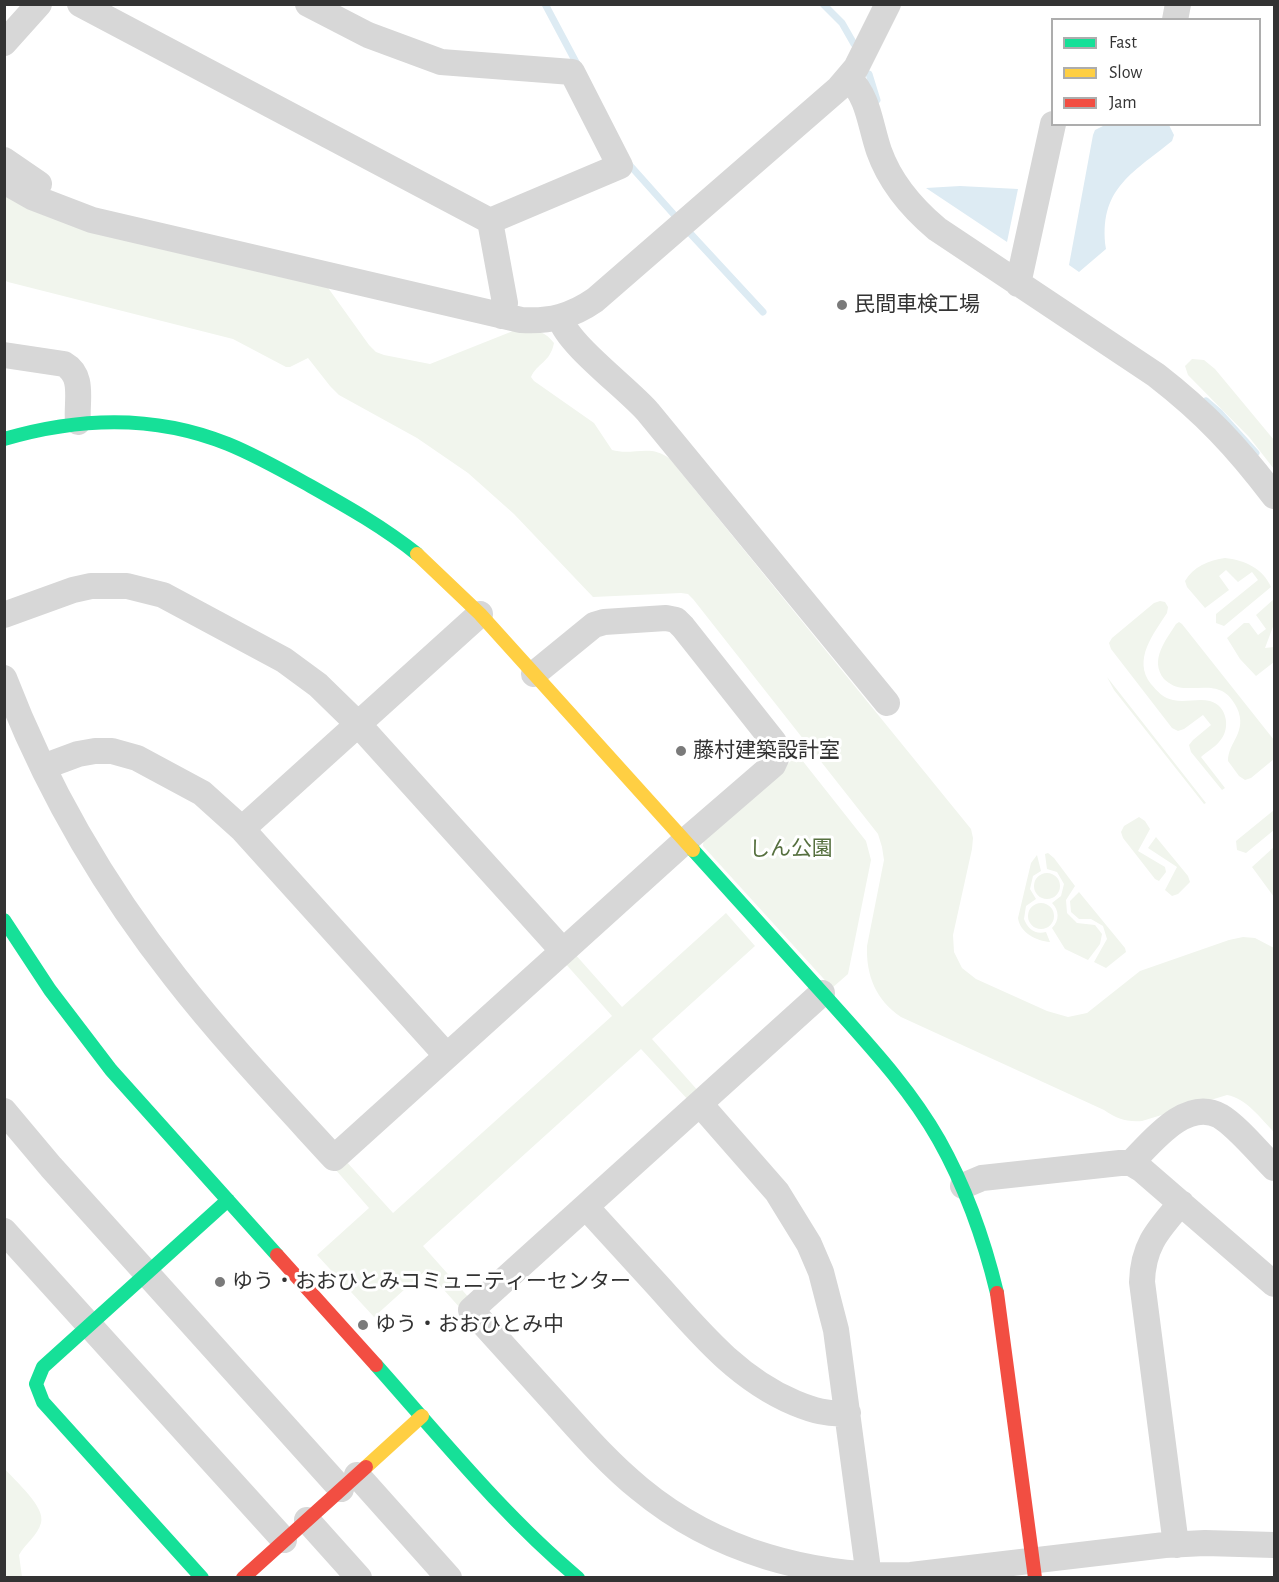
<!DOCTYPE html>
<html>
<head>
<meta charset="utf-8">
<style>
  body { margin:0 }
  #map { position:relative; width:1279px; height:1582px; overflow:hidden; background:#fff; font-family:"Alegreya Sans",sans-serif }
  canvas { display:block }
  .frame { position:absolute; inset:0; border:6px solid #333; pointer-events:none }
  .legend { position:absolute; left:1051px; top:18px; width:210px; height:108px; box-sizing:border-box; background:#fff; border:2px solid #adadad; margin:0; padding:8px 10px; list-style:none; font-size:18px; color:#333 }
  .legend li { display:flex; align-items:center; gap:12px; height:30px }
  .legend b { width:30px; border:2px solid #adadad }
</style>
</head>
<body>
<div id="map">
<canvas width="1279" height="1582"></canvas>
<div class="frame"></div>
<ul class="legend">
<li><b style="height:8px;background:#16e098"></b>Fast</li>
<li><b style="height:8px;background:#ffcf43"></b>Slow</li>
<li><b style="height:8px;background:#f24e42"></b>Jam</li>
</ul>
</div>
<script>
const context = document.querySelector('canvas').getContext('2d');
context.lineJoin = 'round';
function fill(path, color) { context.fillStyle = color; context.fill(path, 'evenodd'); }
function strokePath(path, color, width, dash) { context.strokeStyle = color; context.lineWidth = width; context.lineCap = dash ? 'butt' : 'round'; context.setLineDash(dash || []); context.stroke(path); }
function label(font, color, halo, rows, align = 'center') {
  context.font = font + ' "Alegreya Sans","Noto Sans JP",sans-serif'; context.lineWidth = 6; context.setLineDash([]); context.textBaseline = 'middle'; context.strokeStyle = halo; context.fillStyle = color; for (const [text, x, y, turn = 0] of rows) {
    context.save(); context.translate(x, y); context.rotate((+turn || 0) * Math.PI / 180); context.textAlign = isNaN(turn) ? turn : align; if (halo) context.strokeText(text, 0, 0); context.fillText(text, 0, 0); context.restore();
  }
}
const green = new Path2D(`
  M 4,191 L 326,285 L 369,345 L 376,352 L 384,355 L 430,364 L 513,331 C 530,328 543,329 554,343 C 550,363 537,363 531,377 L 534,381 L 594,423 L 612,450 C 633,456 651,443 670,459 L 971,829 L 973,838 L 972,849 L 953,935 L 954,952 L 962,968 L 976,979 L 1047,1011 L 1068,1017 L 1087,1013 L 1140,971 L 1229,940 L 1243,937 L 1255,938 L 1274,948 L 1274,1132 C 1261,1119 1246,1098 1227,1095 L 1142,1121 C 1126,1122 1117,1119 1104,1110 L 901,1017 C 876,1000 866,976 867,946 L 884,860 L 882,847 L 878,834 L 693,599 L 688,594 L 681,593 L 593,597 L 514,514 L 468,473 L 417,438 L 339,395 L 330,386 L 308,358 L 290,367 L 286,367 L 233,339 L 8,282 L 4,280 Z
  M 1192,359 L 1204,360 L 1215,369 L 1274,440 L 1274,469 L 1249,437 L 1188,375 L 1185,366 Z
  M 1225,558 C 1244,560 1263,568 1271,587 L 1224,626 L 1216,623 L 1216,614 L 1258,580 L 1252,572 L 1238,582 L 1226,570 L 1219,576 L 1229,590 L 1205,608 L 1187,587 L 1185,581 C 1193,567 1209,560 1225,558 Z
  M 1274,599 L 1274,624 L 1265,648 L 1274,647 L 1274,662 L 1256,676 L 1240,659 L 1227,638 L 1244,623 L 1249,623 L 1258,635 L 1266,629 L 1256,615 Z
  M 1160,601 L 1165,602 L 1168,607 L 1167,613 C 1154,633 1132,660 1151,684 C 1157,691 1163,698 1173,700 C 1185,703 1198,698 1210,701 C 1228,706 1231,730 1219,742 C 1214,748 1206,752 1201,757 L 1225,788 L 1222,790 L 1191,752 L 1189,745 L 1193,740 L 1211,725 L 1203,715 L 1184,729 L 1178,731 L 1172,728 L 1111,649 L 1109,643 L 1112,638 L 1154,603 Z
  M 1179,622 L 1182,624 L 1274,740 L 1274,759 L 1251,778 L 1245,780 L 1239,776 L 1228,761 C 1228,742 1248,732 1237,708 C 1224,682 1207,689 1184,688 C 1177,688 1169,684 1164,679 C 1149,660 1166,640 1176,624 Z
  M 1107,677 L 1206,803 L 1204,804 L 1114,690 Z
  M 798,755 L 866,841 L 871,860 L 848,974 L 832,988 L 703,846 L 704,836 Z
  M 1274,810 L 1274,830 L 1246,853 L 1237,850 L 1236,841 Z
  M 1139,817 L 1145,821 L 1150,829 L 1138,851 L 1165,867 L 1166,872 L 1159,881 L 1155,879 L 1123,838 L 1121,832 L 1124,826 Z
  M 1156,837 L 1188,876 L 1190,882 L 1178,894 L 1172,896 L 1165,890 L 1177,867 L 1148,848 Z
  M 1274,847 L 1274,897 L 1252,867 Z
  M 1048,853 L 1054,858 L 1075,886 L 1066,900 L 1067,913 L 1077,923 L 1095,925 L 1102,934 L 1100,944 L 1088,960 L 1065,949 L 1052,928 C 1060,920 1059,910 1052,903 L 1061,896 L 1064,884 L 1057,872 L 1047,869 L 1045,854 Z
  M 1037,855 L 1041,871 L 1033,876 L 1030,889 L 1036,899 L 1026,906 L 1024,919 C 1028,929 1035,935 1046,932 L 1050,942 C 1037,941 1020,933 1018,918 L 1031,863 Z
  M1034 886a13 13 0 1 1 26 0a13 13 0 1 1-26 0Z
  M 1079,892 L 1125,948 L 1126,952 L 1106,968 L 1094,962 L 1107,939 L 1103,926 L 1091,919 L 1079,919 L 1071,912 L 1070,901 Z
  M1028 916a13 13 0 1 1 26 0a13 13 0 1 1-26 0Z
  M 726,913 L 755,946 L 652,1039 L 700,1093 L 690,1102 L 641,1049 L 423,1246 L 471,1300 L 461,1309 L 426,1270 L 374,1317 L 317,1255 L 369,1208 L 335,1169 L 345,1160 L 393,1213 L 612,1016 L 564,962 L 574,953 L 622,1007 Z
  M 5,1469 C 15,1481 46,1507 41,1523 C 38,1535 25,1544 19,1555 L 22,1577 L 5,1577 Z`);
const water = new Path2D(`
  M 1105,125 L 1169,125 L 1174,135 L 1172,141 C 1131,174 1098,190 1106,249 L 1079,272 L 1069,265 L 1093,135 L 1095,130 Z
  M 960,186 L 1018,189 L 1007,242 L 926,188 Z`);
const stream = new Path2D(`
  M 545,4 L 578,66
  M 823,4 L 842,23 L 854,44
  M 869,74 L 877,100
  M 627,162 L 677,218
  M 688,231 L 763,312
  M 1206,401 L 1220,413 L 1256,453`);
const street = new Path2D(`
  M 80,4 L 490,221 L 505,303 L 502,316
  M 308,4 L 368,35 L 441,62 L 572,72 L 620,166 L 490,221
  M 1175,20 L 1178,4
  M 4,43 L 39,4
  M 849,78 C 869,98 870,125 879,151 C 890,182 912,208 937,229 L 1156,375 C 1205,413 1237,447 1274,496
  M 4,160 L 39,184
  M 4,181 L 32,197 L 92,220 L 521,320 C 550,322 572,316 595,300 L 839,88 L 856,68 L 888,4
  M 1018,284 L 1053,124
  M 560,318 C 568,345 626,387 648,412 L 887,703
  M 4,355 L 64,364 C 85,376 76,401 78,422
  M 4,615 L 73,590 L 91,586 L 127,586 L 163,595 L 284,660 L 318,685 L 358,724 L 563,951
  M 4,678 C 45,785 104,887 175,977 C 224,1040 280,1099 334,1158 L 685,841 L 773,765 L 778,754 L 774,742 L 683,627 L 676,620 L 666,618 L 604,622 L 594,625 L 534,674
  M 43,767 L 78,754 L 95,751 L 112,751 L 137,758 L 202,793 L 242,829 L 447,1056
  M 242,829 L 480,614
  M 822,993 L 471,1310 C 500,1342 528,1373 557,1405 C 583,1434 609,1464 640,1489 C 716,1552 813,1578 911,1575 L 1165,1545 L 1205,1543 L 1274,1545
  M 700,1104 L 777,1192 L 809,1244 L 821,1272 L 836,1330 L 867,1562 L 867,1575
  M 4,1111 L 51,1167 L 341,1489
  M 1131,1163 C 1151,1143 1186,1097 1220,1116 C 1237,1126 1259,1153 1274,1168
  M 963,1186 L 982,1178 L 1120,1163 L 1131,1163 L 1141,1169 L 1274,1284
  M 586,1207 C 611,1234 635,1261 660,1288 C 700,1333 738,1379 795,1403 C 812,1410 828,1415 848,1413
  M 4,1231 L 284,1540
  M 357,1475 L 449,1578
  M 307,1520 L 359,1578
  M 1176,1545 L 1142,1282 C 1143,1245 1158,1230 1181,1203`);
const fast = new Path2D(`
  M 4,439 C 79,417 154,414 228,444 C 255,455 280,469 305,483 C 344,505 382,526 417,554
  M 693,850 C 737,899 782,948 827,998 C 867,1043 909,1087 939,1140 C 966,1188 984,1239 997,1293
  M 4,920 L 50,990 L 111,1070 L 277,1255
  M 376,1365 C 441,1438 503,1515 578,1578
  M 202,1578 L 43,1402 L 36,1384 L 43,1367 L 228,1200`);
const slow = new Path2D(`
  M 417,554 L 480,614 L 693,850
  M 366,1467 L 422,1416`);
const jam = new Path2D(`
  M 277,1255 L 376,1365
  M 997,1293 L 1035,1578
  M 243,1578 L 366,1467`);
const markers = [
  [842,305,6,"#7a7a7a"],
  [681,751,6,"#7a7a7a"],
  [220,1282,6,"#7a7a7a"],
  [363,1325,6,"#7a7a7a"]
];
const poiNames = [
  ["民間車検工場",854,305],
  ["藤村建築設計室",693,751],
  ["ゆう・おおひとみコミュニティーセンター",232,1282],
  ["ゆう・おおひとみ中",375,1325]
];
const parkNames = [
  ["しん公園",791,849]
];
fill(green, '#f1f5ed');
fill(water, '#ddebf3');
strokePath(stream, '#ddebf3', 7);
strokePath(street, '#d7d7d7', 26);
strokePath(fast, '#16e098', 14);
strokePath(slow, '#ffcf43', 14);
strokePath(jam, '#f24e42', 14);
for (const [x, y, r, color] of markers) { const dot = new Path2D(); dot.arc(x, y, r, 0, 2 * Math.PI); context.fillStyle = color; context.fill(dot); strokePath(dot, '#fff', 2); }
label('21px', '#333', '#fff', poiNames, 'left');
label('21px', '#56703f', '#fff', parkNames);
</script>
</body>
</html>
